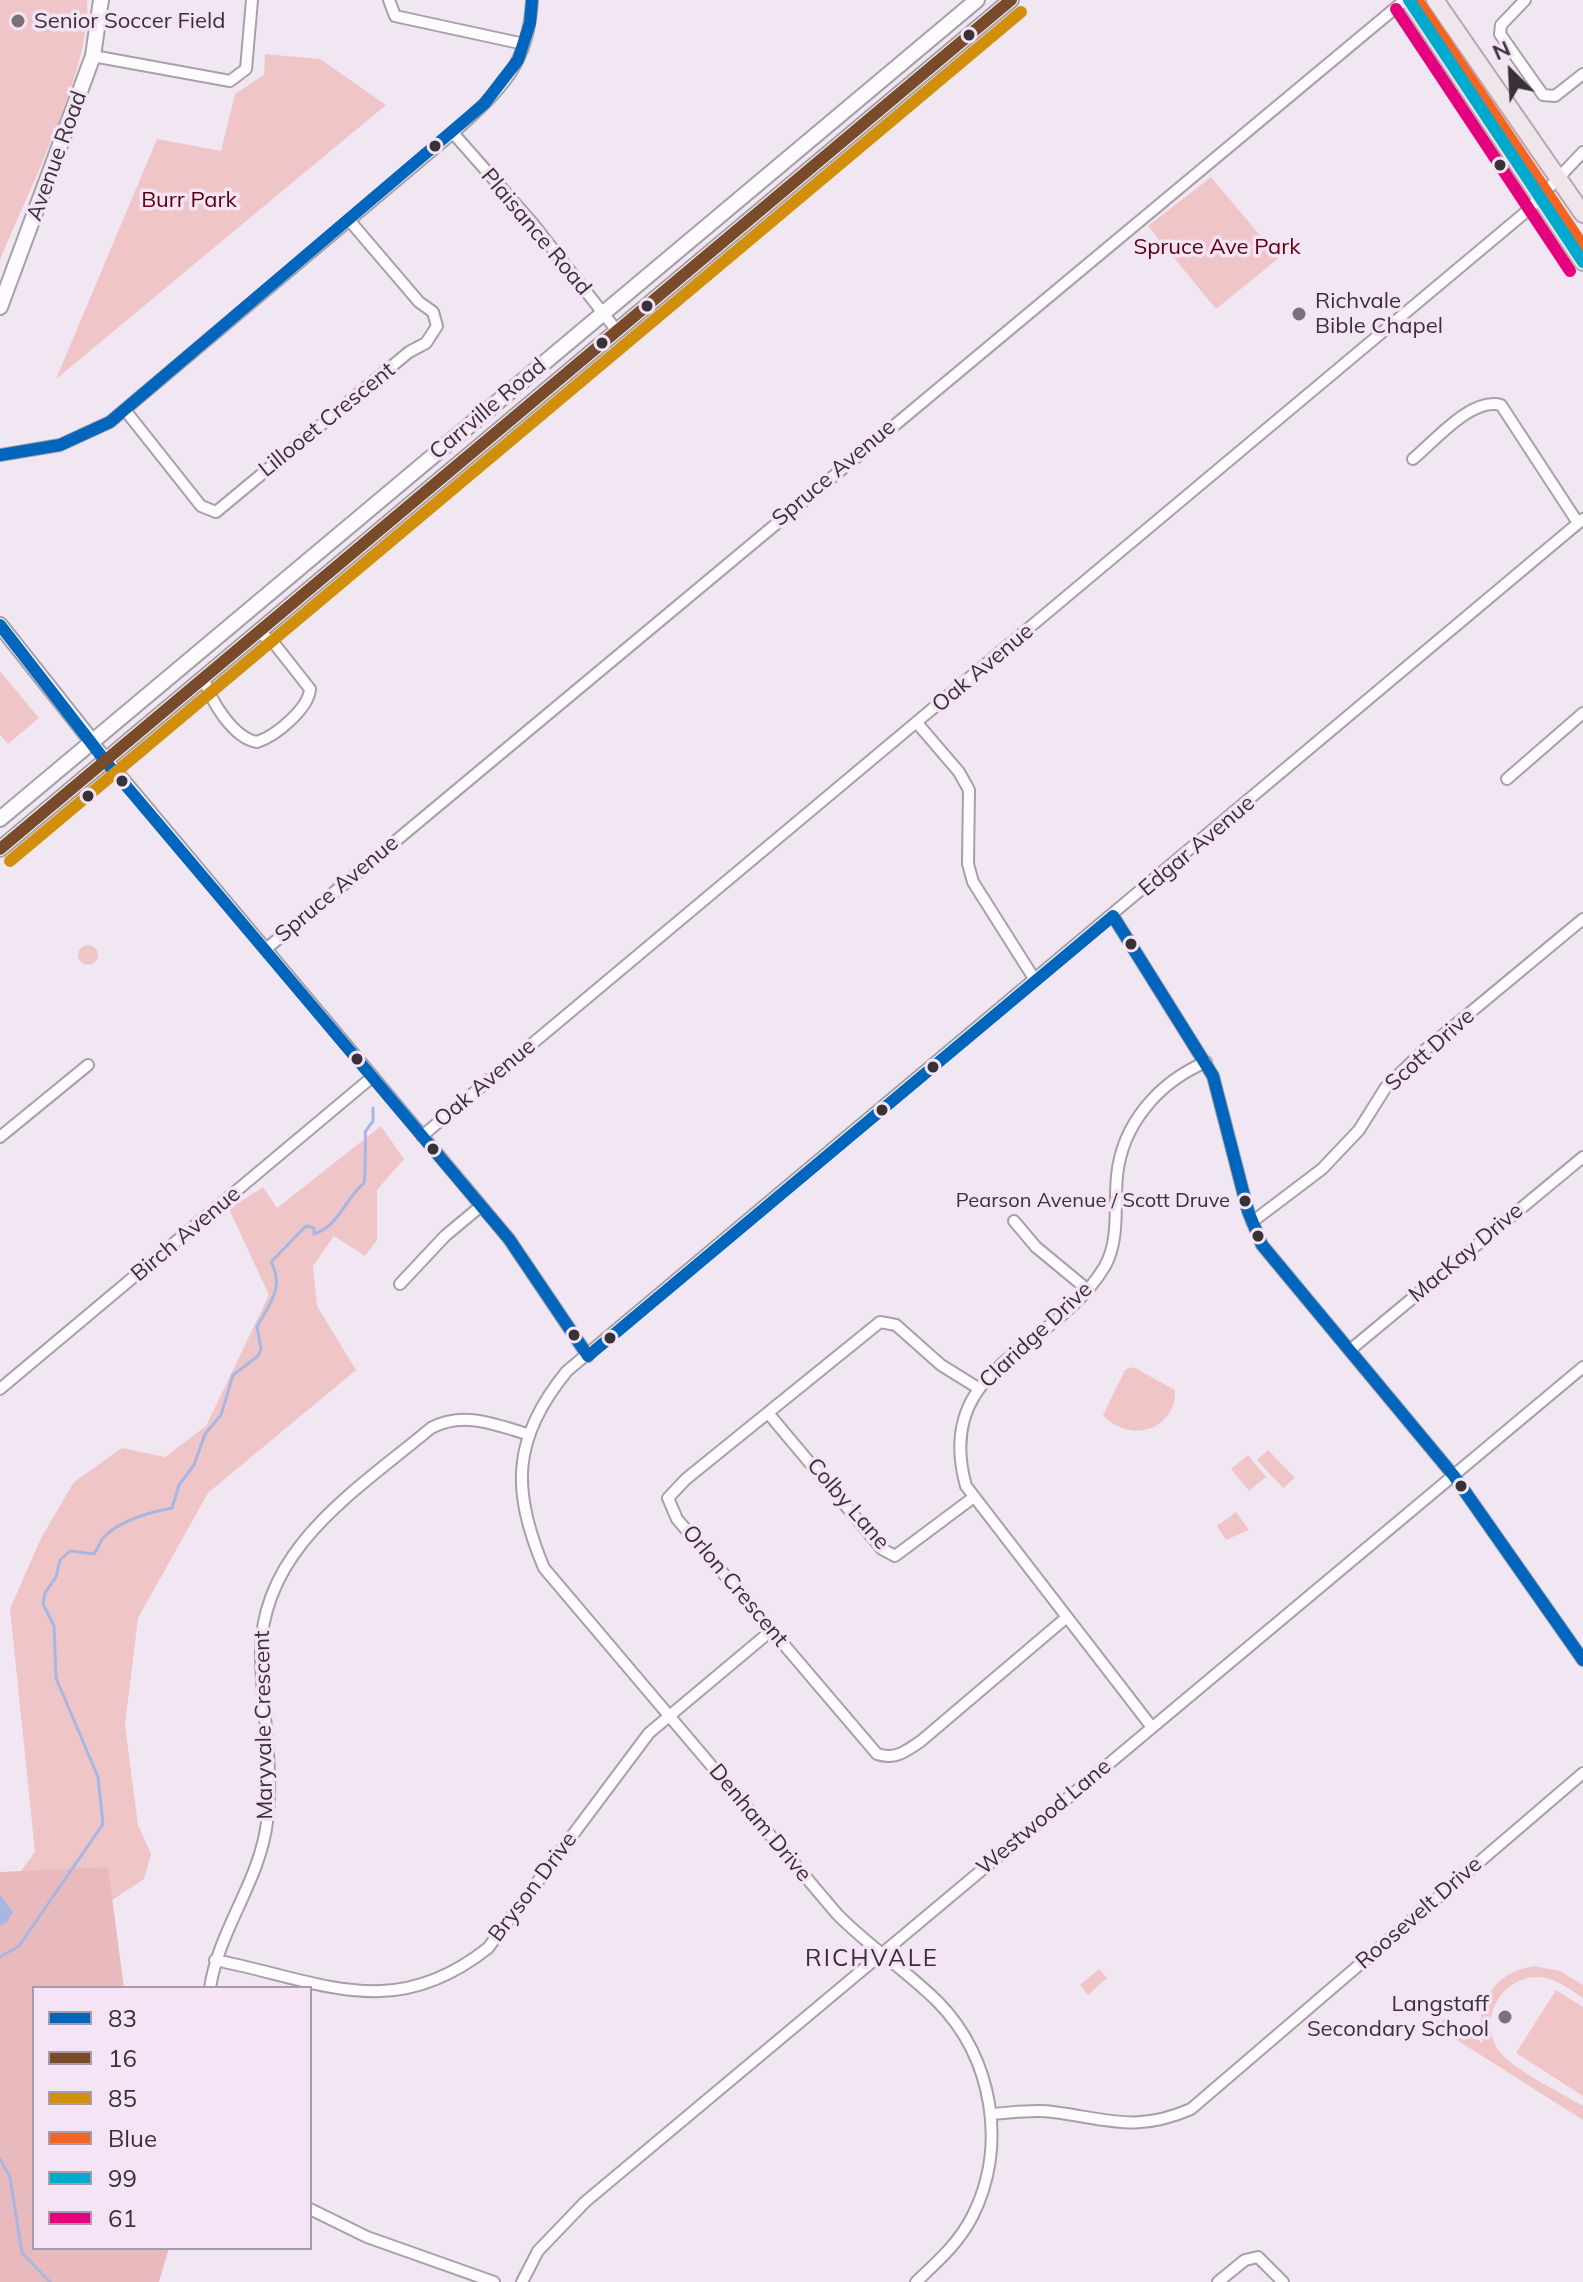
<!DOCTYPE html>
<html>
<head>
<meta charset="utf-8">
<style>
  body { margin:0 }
  #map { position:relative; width:1583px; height:2282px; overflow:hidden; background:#f1e7f2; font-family:Mulish,sans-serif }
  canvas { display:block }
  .legend { position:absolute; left:32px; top:1986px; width:280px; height:264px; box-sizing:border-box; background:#f5e3f6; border:2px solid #a99caa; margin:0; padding:10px 14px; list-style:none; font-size:24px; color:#383138 }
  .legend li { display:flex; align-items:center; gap:16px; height:40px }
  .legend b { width:40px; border:2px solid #a99caa }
  .north { position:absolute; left:1471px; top:32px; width:80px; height:80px; -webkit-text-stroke:6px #f5e3f6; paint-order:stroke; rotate:336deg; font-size:22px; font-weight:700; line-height:32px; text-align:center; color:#383138 }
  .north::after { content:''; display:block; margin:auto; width:28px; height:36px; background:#383138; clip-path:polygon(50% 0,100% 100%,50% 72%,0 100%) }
</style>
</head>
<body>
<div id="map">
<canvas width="1583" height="2282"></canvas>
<ul class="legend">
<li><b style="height:10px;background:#0065bd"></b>83</li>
<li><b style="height:10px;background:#7a4b2a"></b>16</li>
<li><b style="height:10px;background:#d18f0b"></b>85</li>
<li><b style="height:10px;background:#f26522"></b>Blue</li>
<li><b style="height:10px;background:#00a9ce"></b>99</li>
<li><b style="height:10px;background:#e5007d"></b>61</li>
</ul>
<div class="north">N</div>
</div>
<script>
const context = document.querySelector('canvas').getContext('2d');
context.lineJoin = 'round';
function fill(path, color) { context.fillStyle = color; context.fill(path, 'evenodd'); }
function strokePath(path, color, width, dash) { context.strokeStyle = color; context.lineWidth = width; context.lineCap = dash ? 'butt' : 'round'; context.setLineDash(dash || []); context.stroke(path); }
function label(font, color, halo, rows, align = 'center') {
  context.font = font + ' Mulish,sans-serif'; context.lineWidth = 7; context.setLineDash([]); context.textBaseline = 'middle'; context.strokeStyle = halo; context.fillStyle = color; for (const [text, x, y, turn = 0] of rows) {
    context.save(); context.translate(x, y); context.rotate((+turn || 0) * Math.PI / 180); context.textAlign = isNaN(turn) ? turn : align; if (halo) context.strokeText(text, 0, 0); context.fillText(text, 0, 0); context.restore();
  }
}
const green = new Path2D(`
  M 0,0 L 87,0 C 93,65 26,196 0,260 Z
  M 265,54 L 320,59 L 386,105 L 56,379 L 157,139 L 221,151 L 235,94 L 264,75 Z
  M 1211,177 L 1279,258 L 1216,309 L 1148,226 Z
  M 0,671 L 39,718 L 8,744 L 0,735 Z
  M78 955a10 10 0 1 1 20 0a10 10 0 1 1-20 0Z
  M 381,1126 L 404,1159 L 377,1190 L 377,1240 L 365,1256 L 334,1236 L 313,1266 L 317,1306 L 356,1370 L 208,1493 L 138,1618 L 125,1725 L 138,1825 L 151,1854 L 144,1879 L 102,1907 L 34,1988 L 34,2248 L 0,2282 L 0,1899 L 35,1852 L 10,1609 L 41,1538 L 74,1482 L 122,1448 L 165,1457 L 206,1426 L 269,1295 L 229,1209 L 263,1187 L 277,1208 Z
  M 1133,1367 L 1175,1390 C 1176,1431 1129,1444 1103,1415 L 1125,1370 Z
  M 1268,1450 L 1295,1478 L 1283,1488 L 1257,1460 Z
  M 1248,1455 L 1266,1477 L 1249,1491 L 1231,1469 Z
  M 1236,1512 L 1249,1530 L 1226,1540 L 1217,1526 Z
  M 1534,1966 L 1560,1971 L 1583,1985 L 1583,1998 C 1569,1989 1556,1978 1539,1977 C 1501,1976 1476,2021 1500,2052 C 1517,2072 1560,2092 1583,2106 L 1583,2120 L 1438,2028 L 1443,2019 L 1483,2043 C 1474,2004 1494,1972 1534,1966 Z
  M 1099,1969 L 1107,1978 L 1088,1995 L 1080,1985 Z
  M 1556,1990 L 1583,2007 L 1583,2096 L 1516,2053 Z`);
const forest = new Path2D(`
  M 108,1867 L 124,1988 L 34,1988 L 34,2248 L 169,2248 L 159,2282 L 0,2282 L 0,1872 Z`);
const water = new Path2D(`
  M 0,1895 L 13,1912 L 7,1922 L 0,1926 Z`);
const stream = new Path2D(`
  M 0,1957 L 19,1946 L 103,1824 L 98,1777 L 56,1678 L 54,1626 L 43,1604 L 45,1593 L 56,1577 L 60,1560 L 70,1551 L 94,1554 C 98,1549 100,1541 104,1537 C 120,1520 151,1512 172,1508 L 179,1485 L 194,1465 L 205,1434 L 221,1415 L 233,1375 L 258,1356 L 261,1349 L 257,1327 C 269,1305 285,1287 271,1262 L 306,1226 L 314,1228 L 314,1234 C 340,1225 344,1200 364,1183 C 365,1180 366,1135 365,1132 L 373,1121 L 373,1108
  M 0,2159 L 10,2177 L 22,2253 L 50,2282`);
const street = new Path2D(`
  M 389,0 L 395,16 L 524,44
  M 1525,0 L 1501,25 L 1500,34 L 1543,95 L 1555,96 L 1583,74
  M 93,56 L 230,81 L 246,69 L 252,0
  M 453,133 L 534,225 L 617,331
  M 125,410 L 201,506 L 216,512 L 409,352 L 426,343 L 437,326 L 433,312 L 419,302 L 349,220
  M 0,455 L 60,445 L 110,422 L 453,133 C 499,91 529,66 532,0
  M 1413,459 C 1435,441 1471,397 1501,405 L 1578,523
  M 204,678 C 210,700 233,738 257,742 C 276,736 309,708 310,689 L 273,642 L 258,632
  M 917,723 L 959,772 L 969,790 L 968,864 L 973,882 L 1035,980
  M 91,740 L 509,1239 L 588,1356
  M 1507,779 L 1583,713
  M 1113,916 L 1213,1076 L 1248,1211 L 1262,1245 L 1454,1476 L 1583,1660
  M 266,949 L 1405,0
  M 422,1136 L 1527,211 L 1583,152
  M 0,1137 L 88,1065
  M 1014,1221 L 1036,1247 L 1088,1290
  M 1252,1222 L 1322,1169 L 1359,1130 L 1386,1087 L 1419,1055 L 1583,919
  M 400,1284 L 445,1236 L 481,1206
  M 1350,1350 L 1583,1157
  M 978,1388 L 941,1365 L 896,1325 L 880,1322 L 686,1479 L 668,1498 L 677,1519 L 877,1754 C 896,1760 906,1751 921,1741 L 1067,1617
  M 0,1389 L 371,1078
  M 768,1413 L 882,1549 L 895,1556 L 974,1497
  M 1151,1726 L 966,1486 C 932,1364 1055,1351 1105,1266 C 1120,1239 1114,1205 1117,1176 C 1122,1124 1159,1082 1206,1062
  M 215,1960 C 321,1981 392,2024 488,1948 L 649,1733 L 772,1630
  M 210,1988 C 219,1929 260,1881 267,1822 C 274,1768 262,1711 261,1658 C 258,1550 357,1490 431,1428 C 463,1411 494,1424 527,1434
  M 991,2114 C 1011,2113 1033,2109 1053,2112 C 1108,2119 1136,2133 1191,2109 L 1583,1773
  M 310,2209 L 367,2237 L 494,2282
  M 522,2282 L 538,2251 L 585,2202 L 1583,1367
  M 916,2282 C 937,2262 958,2244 972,2217 C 1008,2147 993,2058 938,2002 C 906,1970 868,1946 837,1914 L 544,1568 C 511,1490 512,1438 567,1371 L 1583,519
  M 1218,2282 L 1245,2260 L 1258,2257 L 1283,2282`);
const secondary = new Path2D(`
  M 0,307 L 93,56 L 101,0
  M 0,625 L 91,740
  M 0,819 L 977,0
  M 0,849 L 1011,0`);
const primary = new Path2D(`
  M 1409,0 L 1583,262
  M 1435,0 L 1583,214`);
const bus1 = new Path2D(`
  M 0,455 L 60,445 L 110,422 L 484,104 L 518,60 L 530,23 L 532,0
  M 0,625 L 106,762 L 509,1239 L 588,1356
  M 1113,916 L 1213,1076 L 1248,1211 L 1262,1245 L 1454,1476 L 1583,1660
  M 588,1356 L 1113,916`);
const bus2 = new Path2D(`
  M 0,849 L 1011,0`);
const bus3 = new Path2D(`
  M 10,861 L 1021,12`);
const bus4 = new Path2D(`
  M 1417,0 L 1583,246`);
const bus5 = new Path2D(`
  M 1409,0 L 1583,262`);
const bus6 = new Path2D(`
  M 1396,9 L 1570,271`);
const markers = [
  [18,21,8,"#797179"],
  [969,35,7,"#383138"],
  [435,146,7,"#383138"],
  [1500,165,7,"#383138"],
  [647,306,7,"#383138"],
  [1299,314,8,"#797179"],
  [602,343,7,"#383138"],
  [122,781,7,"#383138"],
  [88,796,7,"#383138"],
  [1131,944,7,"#383138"],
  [357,1059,7,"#383138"],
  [933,1067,7,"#383138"],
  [882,1110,7,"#383138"],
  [433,1149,7,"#383138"],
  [1245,1201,7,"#383138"],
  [1258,1236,7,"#383138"],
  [574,1335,7,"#383138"],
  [610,1338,7,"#383138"],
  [1461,1486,7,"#383138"],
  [1505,2017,8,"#797179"]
];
const busNames = [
  ["Pearson Avenue / Scott Druve",1230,1201]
];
const poiNames = [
  ["Senior Soccer Field",34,21],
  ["Richvale",1315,301],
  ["Bible Chapel",1315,326],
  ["Langstaff",1489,2004,"right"],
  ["Secondary School",1489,2029,"right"]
];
const streetNames = [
  ["Avenue Road",57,156,-70],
  ["Plaisance Road",536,232,50],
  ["Carrville Road",488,409,-40],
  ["Lillooet Crescent",327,420,-39],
  ["Spruce Avenue",834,473,-40],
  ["Oak Avenue",983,668,-40],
  ["Edgar Avenue",1197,846,-40],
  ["Spruce Avenue",337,889,-40],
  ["Scott Drive",1430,1050,-42],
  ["Oak Avenue",485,1083,-40],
  ["Birch Avenue",186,1234,-40],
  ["MacKay Drive",1466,1253,-40],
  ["Claridge Drive",1036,1335,-43],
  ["Colby Lane",848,1504,49],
  ["Orlon Crescent",735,1586,50],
  ["Maryvale Crescent",264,1725,-91],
  ["Westwood Lane",1044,1817,-40],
  ["Denham Drive",760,1823,50],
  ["Bryson Drive",533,1887,-53],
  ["Roosevelt Drive",1419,1913,-41]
];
const parkNames = [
  ["Burr Park",189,200],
  ["Spruce Ave Park",1217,247]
];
const neighbourhoodNames = [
  ["RICHVALE",872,1959]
];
fill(green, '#f0c5c8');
fill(forest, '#e8babd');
fill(water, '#a6b7e3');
strokePath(stream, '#a6b7e3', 3);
strokePath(street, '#a7a0a8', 14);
strokePath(secondary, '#a7a0a8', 18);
strokePath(primary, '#baa6b2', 20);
strokePath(street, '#fdfbfd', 10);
strokePath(secondary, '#fdfbfd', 14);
strokePath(primary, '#efe5eb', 16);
strokePath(bus1, '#0065bd', 12);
strokePath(bus2, '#7a4b2a', 12);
strokePath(bus3, '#d18f0b', 12);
strokePath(bus4, '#f26522', 12);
strokePath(bus5, '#00a9ce', 12);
strokePath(bus6, '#e5007d', 12);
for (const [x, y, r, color] of markers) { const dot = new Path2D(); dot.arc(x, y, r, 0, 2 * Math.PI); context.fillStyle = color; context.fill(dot); strokePath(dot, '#f5e3f6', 3); }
label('20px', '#383138', '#f5e3f6', busNames, 'right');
label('22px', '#383138', '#f5e3f6', poiNames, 'left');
label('22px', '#383138', '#f5e3f6', streetNames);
label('22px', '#5d000e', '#f5e3f6', parkNames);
context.letterSpacing = '2px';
label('24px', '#3a2c3b', '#f5e3f6', neighbourhoodNames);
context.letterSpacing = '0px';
</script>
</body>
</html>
